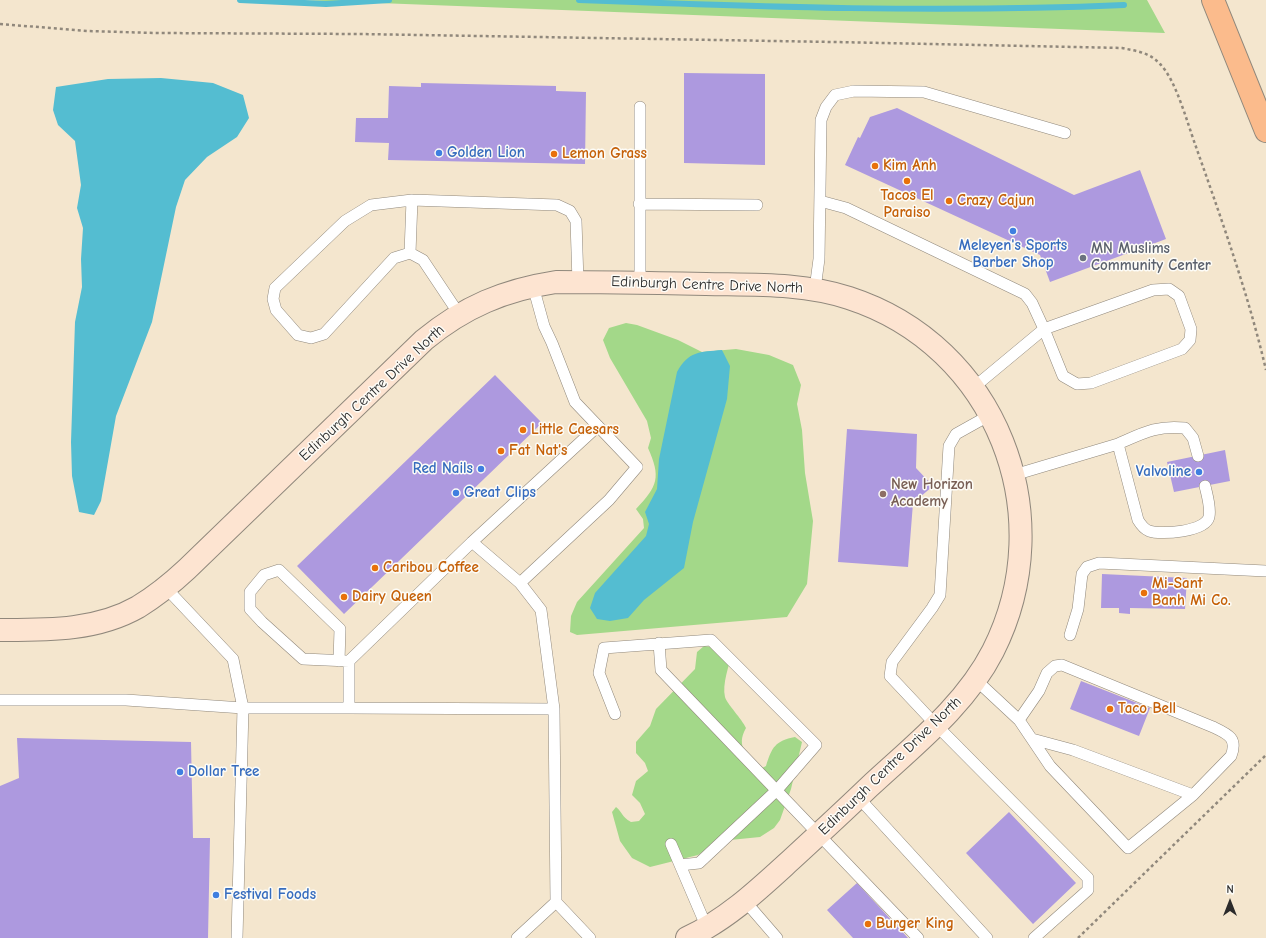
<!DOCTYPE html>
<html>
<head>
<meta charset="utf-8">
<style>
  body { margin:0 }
  #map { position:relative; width:1266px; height:938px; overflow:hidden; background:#f4e6ce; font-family:"Comic Neue",sans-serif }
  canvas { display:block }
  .north { position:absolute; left:1210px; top:882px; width:40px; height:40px; -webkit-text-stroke:3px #fdfcf7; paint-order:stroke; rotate:0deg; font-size:11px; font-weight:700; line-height:16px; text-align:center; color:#2b2b2b }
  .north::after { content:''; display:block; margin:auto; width:14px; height:18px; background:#2b2b2b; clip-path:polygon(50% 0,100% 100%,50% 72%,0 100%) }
</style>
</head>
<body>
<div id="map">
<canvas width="1266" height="938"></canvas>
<div class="north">N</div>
</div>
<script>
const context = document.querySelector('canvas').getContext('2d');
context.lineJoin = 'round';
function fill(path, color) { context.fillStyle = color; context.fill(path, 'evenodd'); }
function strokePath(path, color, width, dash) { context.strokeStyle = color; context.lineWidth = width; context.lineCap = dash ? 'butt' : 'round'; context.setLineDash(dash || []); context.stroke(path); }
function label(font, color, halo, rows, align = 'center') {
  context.font = font + ' "Comic Neue",sans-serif'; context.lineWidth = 3; context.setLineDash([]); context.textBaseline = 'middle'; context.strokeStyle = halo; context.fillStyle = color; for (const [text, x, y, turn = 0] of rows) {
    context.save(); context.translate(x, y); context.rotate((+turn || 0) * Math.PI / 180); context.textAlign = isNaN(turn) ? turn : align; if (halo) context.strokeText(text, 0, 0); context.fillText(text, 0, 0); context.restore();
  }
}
const green = new Path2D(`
  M 300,0 L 1147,0 L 1165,33 Z
  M 626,323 L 637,325 L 678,340 L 702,352 L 736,349 L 769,355 L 793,365 L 801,385 L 797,404 L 802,430 L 805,473 L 813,521 L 807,584 L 787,617 L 577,635 L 570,632 L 571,616 L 577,602 L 644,528 L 643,519 L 636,509 C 658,486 661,477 648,448 L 651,438 L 647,421 L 610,358 L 603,340 L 609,328 Z
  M 704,646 L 722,648 L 732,653 C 729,666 722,684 725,697 C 727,704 742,719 746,728 C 735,747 748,756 760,769 L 766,766 C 772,747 775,741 795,737 L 802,742 L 791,789 L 780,820 L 774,828 L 760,837 L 730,840 L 710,847 L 698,855 L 650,867 L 632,858 L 620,841 L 612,812 L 616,807 C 623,813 621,816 631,822 L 639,821 L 645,814 L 640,803 L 632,795 L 636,781 L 648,771 L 645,763 L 636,753 L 636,742 L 650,726 L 656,709 L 695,669 L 697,652 Z`);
const water = new Path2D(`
  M 161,78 L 213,83 L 243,95 L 249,118 L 237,137 L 207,157 L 185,180 L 176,207 L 152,322 L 116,416 L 101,501 L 94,515 L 79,512 L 72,476 L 71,442 L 75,322 L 82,287 L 81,259 L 83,228 L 77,208 L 81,185 L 75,141 L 58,125 L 53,110 L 56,87 L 108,79 Z
  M 722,350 L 730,366 L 727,399 L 693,522 L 684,568 L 644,600 L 628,618 L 610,621 L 597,619 L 590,608 L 595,593 L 646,536 L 649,524 L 645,512 L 657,489 L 659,459 L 677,372 C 689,351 699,352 722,350 Z`);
const stream = new Path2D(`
  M 240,0 L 326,4 L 389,0
  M 579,0 C 760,7 942,13 1124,5`);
const building = new Path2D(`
  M 684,73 L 765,74 L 765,165 L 684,163 Z
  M 421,83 L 556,86 L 556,91 L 586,92 L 585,164 L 388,160 L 389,143 L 355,142 L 356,118 L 388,118 L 389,86 L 421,87 Z
  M 897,108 L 1074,195 L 1140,170 L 1166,239 L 1050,282 L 1040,255 L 845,165 L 858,137 L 860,138 L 870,117 Z
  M 495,375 L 542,423 L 344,614 L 297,566 Z
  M 847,429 L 917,434 L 916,468 L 933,486 L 913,503 L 908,567 L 838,562 Z
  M 1225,450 L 1230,481 L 1174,492 L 1167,462 Z
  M 1102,574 L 1187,578 L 1185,609 L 1130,608 L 1130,614 L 1119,613 L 1119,608 L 1101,608 Z
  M 1081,681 L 1150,708 L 1139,736 L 1070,709 Z
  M 17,738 L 191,742 L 193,838 L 210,838 L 208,938 L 0,938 L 0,786 L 19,778 Z
  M 1009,812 L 1076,883 L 1033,924 L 966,853 Z
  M 857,883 L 908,938 L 853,938 L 827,910 Z`);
const path = new Path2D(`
  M 0,24 L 88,31 L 155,33 L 361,34 L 834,42 L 1122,48 C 1136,51 1149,52 1160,64 C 1176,80 1187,122 1195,144 C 1221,218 1248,293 1266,370
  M 1078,938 L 1266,755`);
const lane = new Path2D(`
  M 640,107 L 640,283
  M 820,201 L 846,208 L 1025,294 L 1032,303 L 1044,329 L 1063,376 L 1077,384 L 1091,383 L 1182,349 L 1190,340 L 1191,329 L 1179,296 L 1169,289 L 1153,290 L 1044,329 L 973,388
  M 639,204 L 757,205
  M 410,253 L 412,200
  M 533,286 L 544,326 L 552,343 L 575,402 L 637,467 L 609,500 L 520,583 L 541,610 L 554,709 L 556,902 L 590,938
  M 815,289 L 819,259 L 821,120 L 826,107 L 835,95 L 854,91 L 924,92 L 1065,133
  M 459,314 L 423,260 L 410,253 L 394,258 L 324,334 L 311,338 L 298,335 L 276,310 L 273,299 L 275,288 L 345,221 L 371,205 L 412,200 L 557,205 L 570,211 L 576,221 L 578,282
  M 990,415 L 956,434 L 949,446 L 940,595 L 932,608 L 892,662 L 890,676 L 936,725 L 1088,878 L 1088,890 L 1034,938
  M 1198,456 L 1193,438 L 1185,428 C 1157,425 1143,433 1118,444 L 1138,520 C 1141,525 1144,529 1149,531 C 1161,535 1205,532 1209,517 C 1211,507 1207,495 1205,486
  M 1014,475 L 1118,444
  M 520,583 L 472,542 L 598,426
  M 166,588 L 233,659 L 243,708 L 349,708 L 349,661 L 472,542
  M 1070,635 L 1078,609 L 1082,574 L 1087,567 L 1099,563 L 1266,571
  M 659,643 L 661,670 L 918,938
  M 339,661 L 340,629 L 279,570 L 264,575 L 250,592 L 250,609 L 262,622 L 303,659 L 349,661
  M 976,680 L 1019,720 L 1050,766 L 1128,848 L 1193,795 L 1073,750 L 1032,739
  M 0,700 L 126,700 L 243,708 L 237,938
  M 349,708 L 554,709
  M 615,714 L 599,673 L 604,648 L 711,640 L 816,745 L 777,790 L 699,863 L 680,865
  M 1019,720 L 1039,691 L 1047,673 L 1055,666 L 1062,665 L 1213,727 C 1228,734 1238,738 1231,756 L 1193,795
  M 858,797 L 987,938
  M 671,844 L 707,928
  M 745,901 L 777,938
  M 517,938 L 556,902`);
const secondary = new Path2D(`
  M 0,630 C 47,630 96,631 138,607 C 156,596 172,583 187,569 L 424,340 C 464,307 504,290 556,282 C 606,282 656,283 706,284 C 754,285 803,283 849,298 C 997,346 1062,515 993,651 C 965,706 913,746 869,787 C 844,811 818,835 793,858 C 760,888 728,919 687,938`);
const highway = new Path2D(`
  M 1213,0 L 1266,131`);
const markers = [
  [439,153,4,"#3f7fe0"],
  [554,154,4,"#e8710a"],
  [875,166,4,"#e8710a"],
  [907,181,4,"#e8710a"],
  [949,201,4,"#e8710a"],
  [1013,231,4,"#3f7fe0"],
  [1083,258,4,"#6b7280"],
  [523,430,4,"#e8710a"],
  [501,451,4,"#e8710a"],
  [481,469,4,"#3f7fe0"],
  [1199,472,4,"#3f7fe0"],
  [456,493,4,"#3f7fe0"],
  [883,494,4,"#8d6e63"],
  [375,568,4,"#e8710a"],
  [1144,593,4,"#e8710a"],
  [344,597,4,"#e8710a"],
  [1110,709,4,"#e8710a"],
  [180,772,4,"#3f7fe0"],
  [216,895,4,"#3f7fe0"],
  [868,924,4,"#e8710a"]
];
const shopNames = [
  ["Golden Lion",447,153],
  ["Meleyen's Sports",1013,246,"center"],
  ["Barber Shop",1013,263,"center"],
  ["Red Nails",473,469,"right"],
  ["Valvoline",1191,472,"right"],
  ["Great Clips",464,493],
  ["Dollar Tree",188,772],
  ["Festival Foods",224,895]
];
const foodNames = [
  ["Lemon Grass",562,154],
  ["Kim Anh",883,166],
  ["Tacos El",907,196,"center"],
  ["Paraiso",907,213,"center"],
  ["Crazy Cajun",957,201],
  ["Little Caesars",531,430],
  ["Fat Nat's",509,451],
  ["Caribou Coffee",383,568],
  ["Mi-Sant",1152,584],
  ["Banh Mi Co.",1152,601],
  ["Dairy Queen",352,597],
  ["Taco Bell",1118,709],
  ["Burger King",876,924]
];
const worshipNames = [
  ["MN Muslims",1091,249],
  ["Community Center",1091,266]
];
const streetNames = [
  ["Edinburgh Centre Drive North",707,285,2],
  ["Edinburgh Centre Drive North",372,393,-43],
  ["Edinburgh Centre Drive North",890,766,-44]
];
const educationNames = [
  ["New Horizon",891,485],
  ["Academy",891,502]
];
fill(green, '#a3d889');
fill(water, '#54bdd1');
strokePath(stream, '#54bdd1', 6);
fill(building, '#ad99df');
strokePath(lane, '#90887c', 12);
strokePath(secondary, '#90887c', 24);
strokePath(highway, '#90887c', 24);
strokePath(path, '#90887c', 2.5, [3, 3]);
strokePath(lane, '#fff', 11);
strokePath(secondary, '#fde4d1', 22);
strokePath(highway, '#fbbb8c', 22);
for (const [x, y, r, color] of markers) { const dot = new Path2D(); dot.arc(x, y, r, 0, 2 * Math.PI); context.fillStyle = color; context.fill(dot); strokePath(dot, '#fdfcf7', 1.5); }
label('bold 15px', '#366cbe', '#fdfcf7', shopNames, 'left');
label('bold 15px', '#c56008', '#fdfcf7', foodNames, 'left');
label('bold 15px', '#5b616d', '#fdfcf7', worshipNames, 'left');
label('15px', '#2b2b2b', '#fdfcf7', streetNames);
label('bold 15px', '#785e54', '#fdfcf7', educationNames, 'left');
</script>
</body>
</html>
